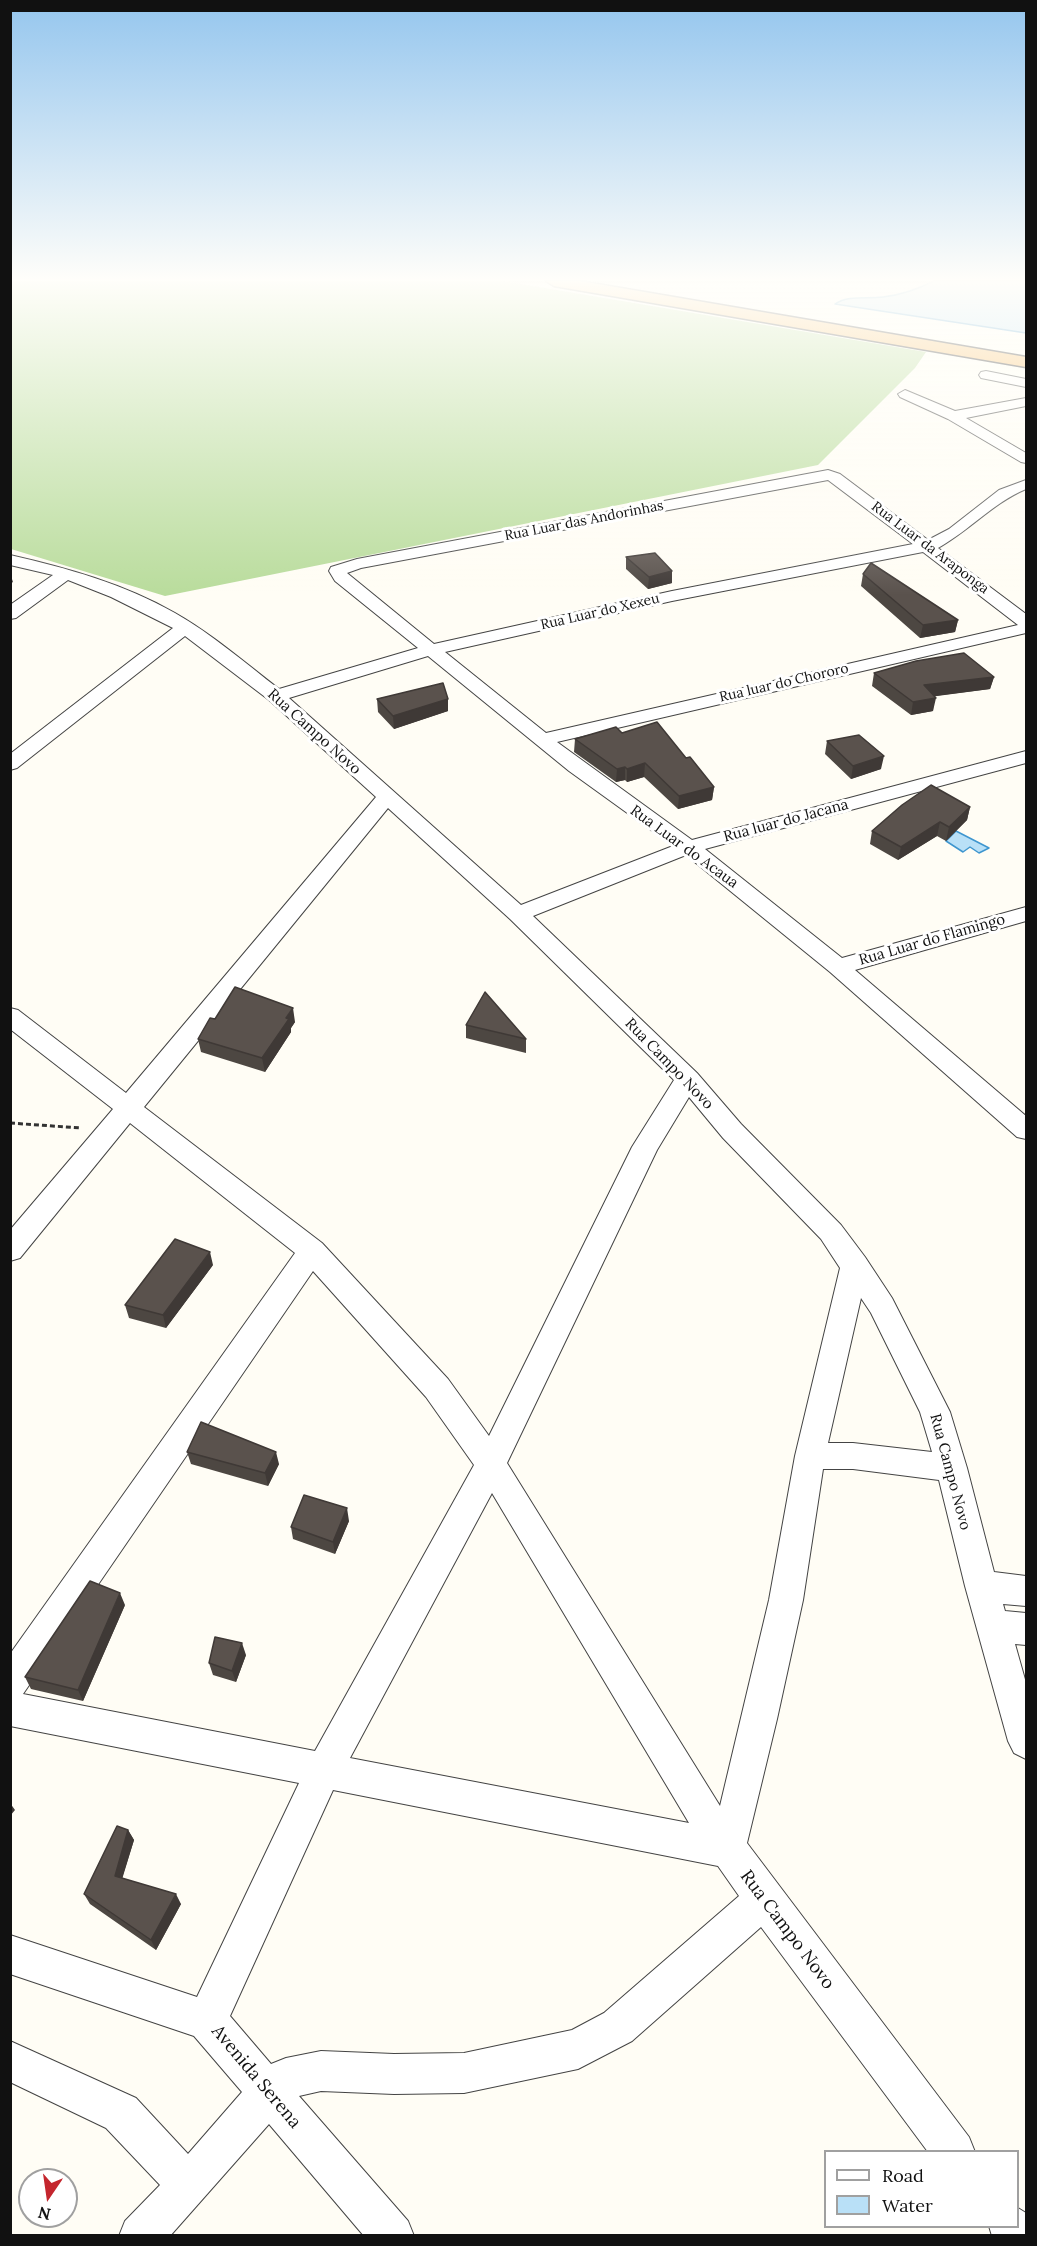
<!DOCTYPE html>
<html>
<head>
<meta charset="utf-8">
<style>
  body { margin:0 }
  #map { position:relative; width:1037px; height:2246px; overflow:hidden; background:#fffdf5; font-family:Lora,serif }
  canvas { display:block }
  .frame { position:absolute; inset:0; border:12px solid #111; pointer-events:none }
  .legend { position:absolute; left:824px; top:2150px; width:195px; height:78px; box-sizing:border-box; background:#fff; border:2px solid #a0a0a0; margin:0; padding:8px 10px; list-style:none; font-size:18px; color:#111 }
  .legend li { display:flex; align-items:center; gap:12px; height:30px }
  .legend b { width:30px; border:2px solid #a0a0a0 }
  .north { position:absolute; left:18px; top:2168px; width:60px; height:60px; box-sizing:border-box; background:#fff; border:2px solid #a0a0a0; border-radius:50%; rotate:193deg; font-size:16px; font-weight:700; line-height:24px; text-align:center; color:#111 }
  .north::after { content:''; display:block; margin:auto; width:21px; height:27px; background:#c4262e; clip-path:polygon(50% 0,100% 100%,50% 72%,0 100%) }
</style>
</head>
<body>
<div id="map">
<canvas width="1037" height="2246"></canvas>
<div class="frame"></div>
<ul class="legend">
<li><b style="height:8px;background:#fff"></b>Road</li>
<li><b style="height:16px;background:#b9e0f7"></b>Water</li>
</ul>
<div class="north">N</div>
</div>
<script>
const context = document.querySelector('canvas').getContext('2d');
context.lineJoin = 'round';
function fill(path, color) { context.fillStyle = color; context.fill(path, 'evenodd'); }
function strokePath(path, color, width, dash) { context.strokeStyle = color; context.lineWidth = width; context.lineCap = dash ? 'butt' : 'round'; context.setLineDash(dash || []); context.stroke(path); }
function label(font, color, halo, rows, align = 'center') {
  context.font = font + ' Lora,serif'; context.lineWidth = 6; context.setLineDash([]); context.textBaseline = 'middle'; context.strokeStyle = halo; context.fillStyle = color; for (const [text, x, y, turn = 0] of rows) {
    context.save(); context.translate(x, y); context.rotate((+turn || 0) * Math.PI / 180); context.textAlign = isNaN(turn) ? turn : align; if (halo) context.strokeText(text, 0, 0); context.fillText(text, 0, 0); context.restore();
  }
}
const forest = new Path2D(`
  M 10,281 L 503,281 L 926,352 L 915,368 L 818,465 L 165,596 L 11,549 Z`);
const water = new Path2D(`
  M 934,281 L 1026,281 L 1026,333 L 835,304 C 848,295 867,299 883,297 C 901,295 918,289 934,281 Z
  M 956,831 L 989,848 L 979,853 L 970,847 L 963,852 L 946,841 Z`);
const path = new Path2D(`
  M 10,1123 L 81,1128`);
const minor = new Path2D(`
  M 986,371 L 1026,379 L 1026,387 L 981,378 L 979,375 L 981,372 Z
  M 905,390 L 955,411 L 1026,398 L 1026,406 L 966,418 L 1026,453 L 1026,463 L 1021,462 L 948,419 L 900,397 L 898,394 Z
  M 828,470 L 840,474 L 928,540 L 949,529 L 999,490 L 1026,480 L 1026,489 C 993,503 970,530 938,548 L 1026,614 L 1026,633 L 557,742 L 692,840 L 1026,751 L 1026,763 L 705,849 L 842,958 L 1026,907 L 1026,921 L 855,970 L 1026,1116 L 1026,1139 L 1017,1137 L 830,972 L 686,855 L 533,916 L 697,1073 L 741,1124 L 841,1225 L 865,1257 L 892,1298 L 950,1412 L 967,1468 L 994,1572 L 1026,1576 L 1026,1606 L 1003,1604 L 1005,1611 L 1026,1613 L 1026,1645 L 1015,1644 L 1026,1683 L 1026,1759 L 1014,1753 L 1008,1741 L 965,1586 L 939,1480 L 853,1469 L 823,1469 L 803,1600 L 777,1719 L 747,1843 L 969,2137 L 975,2152 L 928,2152 L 761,1927 L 632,2041 L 578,2069 L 464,2093 L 394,2094 L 321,2091 L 299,2096 L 408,2221 L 414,2236 L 364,2236 L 269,2124 L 170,2236 L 119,2236 L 125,2221 L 160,2185 L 106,2128 L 10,2082 L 10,2041 L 136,2098 L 188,2154 L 242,2092 L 194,2036 L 10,1974 L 10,1935 L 197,1997 L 299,1783 L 10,1726 L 10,1654 L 295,1253 L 130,1123 L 20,1258 L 10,1261 L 10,1230 L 113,1109 L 10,1029 L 10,1008 L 18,1010 L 126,1093 L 376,797 L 269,700 L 185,636 L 17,768 L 10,770 L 10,754 L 173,628 L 111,597 L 68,580 L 16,618 L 10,619 L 10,605 L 53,575 L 10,565 L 10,555 C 67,568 124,584 175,613 C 212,634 245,663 279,689 L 418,648 L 335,581 L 329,571 L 331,567 L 357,559 ZM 828,480 L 913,544 L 672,591 L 434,644 L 347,573 L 361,568 ZM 923,552 L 1018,625 L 546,733 L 445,652 L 672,601 ZM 428,656 L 569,771 L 673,846 L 521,905 L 289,698 ZM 388,808 L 510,919 L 674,1080 L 632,1147 L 489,1436 L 448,1379 L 322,1243 L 144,1107 ZM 689,1097 L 723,1138 L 821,1239 L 840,1268 L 795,1456 L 769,1600 L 720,1806 L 507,1463 L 657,1150 ZM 313,1271 L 426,1397 L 474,1465 L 315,1751 L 23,1694 ZM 861,1298 L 871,1313 L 920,1412 L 932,1452 L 853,1443 L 828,1443 ZM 492,1493 L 689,1823 L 350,1758 ZM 333,1790 L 718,1866 L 739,1896 L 604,2013 L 572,2030 L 464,2053 L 394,2054 L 321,2051 L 286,2058 L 271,2064 L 230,2016 Z
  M 1018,2208 L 1026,2213 L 1026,2236 L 992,2236 L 989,2226 L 1018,2226 Z`);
const trunk = new Path2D(`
  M 546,281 L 580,281 L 1026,357 L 1026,367 L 554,286 Z`);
const wall = new Path2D(`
  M 626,557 L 672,571 L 672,583 L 648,589 L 626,569 Z
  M 863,574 L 958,620 L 955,632 L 920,638 L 861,586 Z
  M 874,673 L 994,677 L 990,689 L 934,696 L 933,711 L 911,715 L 872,686 Z
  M 377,699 L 448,699 L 448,711 L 394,729 L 378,712 Z
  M 622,733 L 686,758 L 714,787 L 712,800 L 678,809 L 644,777 L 627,782 L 625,780 L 616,782 L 574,752 L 575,739 Z
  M 827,741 L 881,769 L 851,779 L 825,754 Z
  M 970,807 L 967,820 L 946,841 L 937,836 L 898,860 L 870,844 L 872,831 Z
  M 215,1019 L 295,1022 L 291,1028 L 291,1032 L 265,1072 L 201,1052 L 198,1039 Z
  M 466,1025 L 526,1039 L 526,1053 L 466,1038 Z
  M 213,1265 L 166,1328 L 129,1318 L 125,1305 Z
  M 187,1452 L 279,1464 L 268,1486 L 191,1464 Z
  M 349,1521 L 335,1554 L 293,1539 L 291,1527 Z
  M 125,1605 L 83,1701 L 31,1689 L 25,1677 Z
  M 246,1655 L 236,1682 L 213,1675 L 209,1663 Z
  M 128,1830 L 134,1840 L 122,1878 L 181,1904 L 156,1950 L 90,1904 L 84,1894 Z`);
const shadedWall = new Path2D(`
  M 672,571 L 672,583 L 648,589 L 649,577 Z
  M 10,573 L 13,582 L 10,584 Z
  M 958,620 L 955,632 L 920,638 L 923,625 Z
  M 994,677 L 990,689 L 922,698 L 924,685 Z
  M 936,698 L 933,711 L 911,715 L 913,702 Z
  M 448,699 L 448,711 L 394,729 L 393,716 Z
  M 884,756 L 881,769 L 851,779 L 853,766 Z
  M 645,763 L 644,777 L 627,782 L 627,769 Z
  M 625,767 L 625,780 L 616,782 L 617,769 Z
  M 714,787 L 712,800 L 678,809 L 679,796 Z
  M 970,807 L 967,820 L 946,841 L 949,827 Z
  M 940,822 L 937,836 L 898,860 L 901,847 Z
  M 293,1008 L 295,1022 L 291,1028 L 291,1032 L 265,1072 L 262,1058 L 286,1018 Z
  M 210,1252 L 213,1265 L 166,1328 L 163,1315 Z
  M 276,1452 L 279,1464 L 268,1486 L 265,1473 Z
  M 347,1508 L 349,1521 L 335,1554 L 333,1542 Z
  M 120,1593 L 125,1605 L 83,1701 L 78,1690 Z
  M 242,1643 L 246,1655 L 236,1682 L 232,1671 Z
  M 10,1803 L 15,1810 L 10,1816 Z
  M 128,1830 L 134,1840 L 120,1886 L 115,1876 Z
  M 176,1894 L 181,1904 L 156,1950 L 151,1940 Z`);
const building = new Path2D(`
  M 655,553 L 672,571 L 649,577 L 626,557 Z
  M 871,563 L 958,620 L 923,625 L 863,574 Z
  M 964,653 L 994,677 L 924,685 L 936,698 L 913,702 L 874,673 L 916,661 Z
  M 443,683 L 448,699 L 393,716 L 377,699 Z
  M 657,722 L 686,758 L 690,757 L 714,787 L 679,796 L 645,763 L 627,769 L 625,767 L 617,769 L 575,739 L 616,727 L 622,733 Z
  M 859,735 L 884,756 L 853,766 L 827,741 Z
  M 931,785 L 970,807 L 949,827 L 940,822 L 901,847 L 872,831 L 902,805 Z
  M 235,987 L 293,1008 L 286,1018 L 289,1019 L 262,1058 L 198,1039 L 210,1018 L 215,1019 Z
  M 485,992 L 526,1039 L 466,1025 Z
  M 175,1239 L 210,1252 L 163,1315 L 125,1305 Z
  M 201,1422 L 276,1452 L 265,1473 L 187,1452 Z
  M 304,1495 L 347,1508 L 333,1542 L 291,1527 Z
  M 90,1581 L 120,1593 L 78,1690 L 25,1677 Z
  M 215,1637 L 242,1643 L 232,1671 L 209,1663 Z
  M 117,1826 L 128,1830 L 115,1876 L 176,1894 L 151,1940 L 84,1894 Z`);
const farStreetnames = [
  ["Rua Luar das Andorinhas",584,521,-11],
  ["Rua Luar da Araponga",930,548,37],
  ["Rua Luar do Xexeu",600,612,-13],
  ["Rua luar do Chororo",784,683,-13]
];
const streetNames = [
  ["Rua Campo Novo",314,732,42],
  ["Rua luar do Jacana",786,821,-15],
  ["Rua Luar do Acaua",684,847,36],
  ["Rua Luar do Flamingo",932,940,-16],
  ["Rua Campo Novo",669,1064,46],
  ["Rua Campo Novo",950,1472,75]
];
const nearStreetnames = [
  ["Rua Campo Novo",787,1930,53],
  ["Avenida Serena",256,2077,50]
];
fill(forest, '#b9dc9c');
fill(water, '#b9e0f7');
strokePath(water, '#3f96cf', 1.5);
strokePath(minor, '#444', 2);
strokePath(trunk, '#222', 3);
strokePath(path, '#333', 3, [5, 3]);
fill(minor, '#fff');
fill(trunk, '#f7bc64');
fill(wall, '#4d4742');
fill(shadedWall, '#3f3936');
fill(building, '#5a524d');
strokePath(building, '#3f3936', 1.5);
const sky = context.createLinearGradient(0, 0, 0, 595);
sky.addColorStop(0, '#95c6ee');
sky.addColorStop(0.47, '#fffefa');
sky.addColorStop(1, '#fffefa00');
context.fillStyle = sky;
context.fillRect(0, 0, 1037, 595);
label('14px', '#111', '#fff', farStreetnames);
label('15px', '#111', '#fff', streetNames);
label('18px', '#111', '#fff', nearStreetnames);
</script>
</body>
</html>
